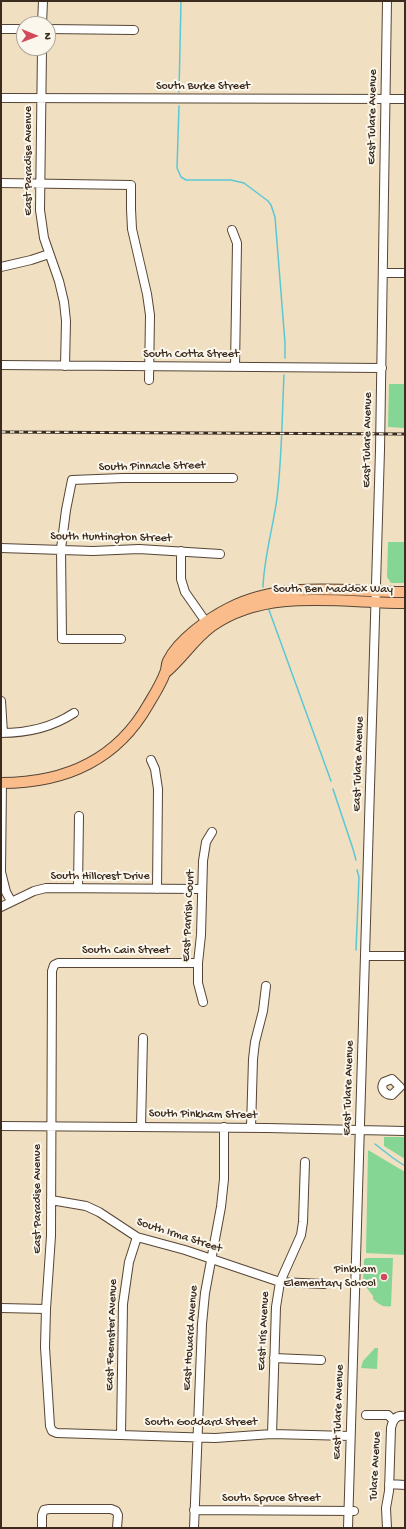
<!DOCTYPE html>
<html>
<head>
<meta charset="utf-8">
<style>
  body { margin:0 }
  #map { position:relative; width:406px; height:1529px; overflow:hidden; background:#f0e0c1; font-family:"Gochi Hand",sans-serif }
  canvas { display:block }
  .frame { position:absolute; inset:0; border:2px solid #3b2a1e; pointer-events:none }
  .north { position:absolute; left:16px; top:16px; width:40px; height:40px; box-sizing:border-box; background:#fbf7ec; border:1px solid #aea59a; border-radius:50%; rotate:91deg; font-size:11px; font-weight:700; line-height:16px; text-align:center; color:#3b2a1e }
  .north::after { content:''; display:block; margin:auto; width:14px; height:18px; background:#d1495b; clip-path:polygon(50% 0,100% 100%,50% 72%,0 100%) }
</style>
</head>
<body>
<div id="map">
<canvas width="406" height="1529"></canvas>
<div class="frame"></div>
<div class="north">N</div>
</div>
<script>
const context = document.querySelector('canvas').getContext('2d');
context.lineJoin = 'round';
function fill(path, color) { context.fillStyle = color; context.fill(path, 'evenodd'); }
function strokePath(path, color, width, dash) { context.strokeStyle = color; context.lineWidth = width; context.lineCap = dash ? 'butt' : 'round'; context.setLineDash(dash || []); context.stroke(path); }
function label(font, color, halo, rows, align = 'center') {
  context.font = font + ' "Gochi Hand",sans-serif'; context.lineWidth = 4; context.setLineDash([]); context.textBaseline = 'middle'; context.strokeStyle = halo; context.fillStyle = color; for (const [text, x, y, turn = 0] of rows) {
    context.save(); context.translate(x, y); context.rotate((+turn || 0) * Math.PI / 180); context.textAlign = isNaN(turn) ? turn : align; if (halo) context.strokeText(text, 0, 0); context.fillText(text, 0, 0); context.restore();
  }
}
const green = new Path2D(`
  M 389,384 L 405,384 L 405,428 L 388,427 Z
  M 388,542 L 405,542 L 405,583 L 391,583 L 387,577 Z
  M 384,1137 L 405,1137 L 405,1159 L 384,1146 Z
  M 368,1150 L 405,1172 L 405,1255 L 366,1253 Z
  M 366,1258 L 393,1258 L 391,1306 C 383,1308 379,1304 373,1299 L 373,1296 L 363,1283 L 364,1260 Z
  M 375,1348 L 378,1348 L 377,1369 L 361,1368 L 363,1361 Z`);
const stream = new Path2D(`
  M 179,92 L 181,1
  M 179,106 L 177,168 L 181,177 L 186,180 L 231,180 L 244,183 L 268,201 L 271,205 L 275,217 L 285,343 L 285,358
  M 263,587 C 264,557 273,528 277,498 C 282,458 282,416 284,375
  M 269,610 L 331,781
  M 333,789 L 353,849 L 356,860
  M 356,950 L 359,877 L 357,870
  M 375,1144 L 393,1158 L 405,1166`);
const minor = new Path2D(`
  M 42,24 L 43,1
  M 1,29 L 24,29
  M 48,29 L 134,30
  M 42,48 L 40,210 L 44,238 L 59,281 L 64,302 L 66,321 L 65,366
  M 1,98 L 405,99
  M 1,183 L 131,185 L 131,209 L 132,229 L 147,294 L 150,315 L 149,380
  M 232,230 L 237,243 L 235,367
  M 1,267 L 31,260 L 49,254
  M 383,273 L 405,273
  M 1,365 L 382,368
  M 1,548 L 93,551 L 139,549 L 220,554
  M 181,551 L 181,579 L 185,592 L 206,622
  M 121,639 L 62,639 L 61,549 L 66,510 L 72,480 L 123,478 L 233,478
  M 1,701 L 3,733
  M 1,733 C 28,733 51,728 74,713
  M 151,760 L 155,769 L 158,789 L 157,889
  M 2,783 L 1,872 L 6,892 L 11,901
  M 78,888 L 79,816
  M 1,907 L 34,891 L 46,888 L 202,889
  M 366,956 L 405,956
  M 198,963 L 58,963 L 54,965 L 52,971 L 51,1236 L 46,1309 L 45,1347 L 50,1426 L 52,1431 L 57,1433 L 215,1438 L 272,1434 L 350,1436
  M 203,1002 L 198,983 L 198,963 L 201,935 L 203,861 L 206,842 L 212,832
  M 392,1079 L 400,1087 L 392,1095 C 384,1095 380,1088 384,1082 Z
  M 1,1126 L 267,1128 L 405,1131
  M 141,1127 L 143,1038
  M 251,1128 L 253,1059 L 255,1042 L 263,1011 L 266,986
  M 51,1200 L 86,1206 L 99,1212 L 137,1237 L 185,1250 L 280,1282 L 324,1284
  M 1,1308 L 46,1309
  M 274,1358 L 321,1360
  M 366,1415 L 388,1415 L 393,1420
  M 272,1434 L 276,1307 L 280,1282 L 301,1235 L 303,1222 L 305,1162
  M 121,1435 L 123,1304 L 129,1262 L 137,1237
  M 389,1484 L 405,1485
  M 194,1510 L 354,1511
  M 42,1528 L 42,1515 L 44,1510 L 49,1509 L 111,1509 L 116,1511 L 118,1515 L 117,1528
  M 194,1528 L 202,1324 L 205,1293 L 221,1207 L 224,1179 L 224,1127
  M 348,1528 L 380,450 L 387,1
  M 387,1528 L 386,1508 L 389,1491 L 391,1428 C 393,1419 396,1415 405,1416`);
const major = new Path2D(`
  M 165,673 C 182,659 193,640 212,626 C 267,587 342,603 405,603
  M 1,783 C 63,783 116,761 148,705 C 154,695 161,684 165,673 C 167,669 166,665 168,661 C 178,640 209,618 229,608 C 284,580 346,592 405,592`);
const rail = new Path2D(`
  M 1,432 L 405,434`);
const markers = [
  [384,1277,4,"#d1495b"]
];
const streetNames = [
  ["South Burke Street",203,87],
  ["East Tulare Avenue",373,117,-89],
  ["East Paradise Avenue",29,161,-90],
  ["South Cotta Street",191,355],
  ["East Tulare Avenue",368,440,-89],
  ["South Pinnacle Street",152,467,-1],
  ["South Huntington Street",111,538,1],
  ["South Ben Maddox Way",333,590],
  ["East Tulare Avenue",359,764,-88],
  ["South Hillcrest Drive",100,877],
  ["East Parrish Court",189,916,-87],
  ["South Cain Street",126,951],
  ["East Tulare Avenue",349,1088,-88],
  ["South Pinkham Street",203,1115,1],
  ["East Paradise Avenue",38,1199,-90],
  ["South Irma Street",179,1236,18],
  ["East Iris Avenue",264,1331,-87],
  ["East Feemster Avenue",112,1335,-88],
  ["East Howard Avenue",191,1338,-86],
  ["East Tulare Avenue",339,1412,-88],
  ["South Goddard Street",201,1423],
  ["Tulare Avenue",376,1466,-87],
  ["South Spruce Street",271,1499]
];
const poiNames = [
  ["Pinkham",376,1270],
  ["Elementary School",376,1284]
];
fill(green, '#85d595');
strokePath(stream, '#5bc7d5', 1.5);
strokePath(minor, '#564536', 10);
strokePath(major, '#564536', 12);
strokePath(minor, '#fff', 8);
strokePath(major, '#fabc8b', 10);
strokePath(rail, '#3b2a1e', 3);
strokePath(rail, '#fbf7ec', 1.5, [4.5]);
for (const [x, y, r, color] of markers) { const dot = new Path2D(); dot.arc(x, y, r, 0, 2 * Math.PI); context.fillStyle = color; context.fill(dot); strokePath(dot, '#fbf7ec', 1.5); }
label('12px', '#3b2a1e', '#fbf7ec', streetNames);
label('12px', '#3b2a1e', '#fbf7ec', poiNames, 'right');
</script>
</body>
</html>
